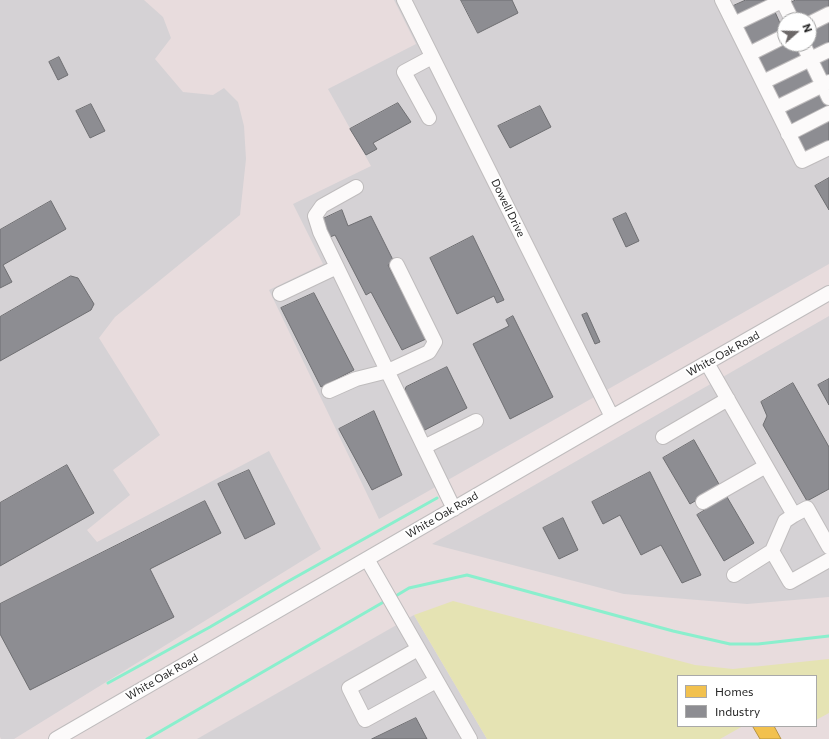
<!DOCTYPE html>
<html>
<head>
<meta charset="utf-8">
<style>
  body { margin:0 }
  #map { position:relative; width:829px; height:739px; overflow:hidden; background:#e8dcdd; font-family:Commissioner,sans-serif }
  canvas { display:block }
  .legend { position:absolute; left:677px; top:675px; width:140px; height:52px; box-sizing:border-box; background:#fff; border:1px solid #a9a9a9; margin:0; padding:5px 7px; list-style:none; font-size:12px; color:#282828 }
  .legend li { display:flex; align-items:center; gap:8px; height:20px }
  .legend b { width:20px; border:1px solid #a9a9a9 }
  .north { position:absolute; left:777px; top:12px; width:40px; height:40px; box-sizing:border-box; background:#fff; border:1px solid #a9a9a9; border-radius:50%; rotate:70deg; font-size:11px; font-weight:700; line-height:16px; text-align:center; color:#282828 }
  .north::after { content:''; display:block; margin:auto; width:14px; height:18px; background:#6b6767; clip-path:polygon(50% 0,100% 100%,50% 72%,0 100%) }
</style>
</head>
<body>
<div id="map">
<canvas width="829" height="739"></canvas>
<ul class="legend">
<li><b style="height:11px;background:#f2c14e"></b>Homes</li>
<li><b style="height:11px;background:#8d8d92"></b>Industry</li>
</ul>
<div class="north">N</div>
</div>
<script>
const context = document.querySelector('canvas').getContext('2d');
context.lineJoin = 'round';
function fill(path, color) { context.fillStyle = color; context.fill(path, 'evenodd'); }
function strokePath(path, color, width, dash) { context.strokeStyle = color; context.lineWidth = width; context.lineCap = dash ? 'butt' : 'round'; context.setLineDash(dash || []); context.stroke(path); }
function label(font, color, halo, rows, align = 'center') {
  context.font = font + ' Commissioner,sans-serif'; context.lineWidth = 4; context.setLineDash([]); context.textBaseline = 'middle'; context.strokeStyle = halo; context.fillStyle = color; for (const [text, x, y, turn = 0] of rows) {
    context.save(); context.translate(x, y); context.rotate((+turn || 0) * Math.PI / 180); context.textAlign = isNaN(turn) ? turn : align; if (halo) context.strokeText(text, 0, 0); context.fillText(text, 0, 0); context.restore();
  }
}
const industrial = new Path2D(`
  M 0,0 L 144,0 L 163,17 L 171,38 L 155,59 L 183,92 L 213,95 L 224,88 L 238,102 L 244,126 L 246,159 L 240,215 L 115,317 L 99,338 L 160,435 L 113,470 L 130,495 L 87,530 L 97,542 L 269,451 L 321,549 L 14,739 L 1,739 L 0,737 Z
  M 394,0 L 829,0 L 829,264 L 379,519 L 269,290 L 323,264 L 293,204 L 371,166 L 328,89 L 416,44 ZM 785,20 L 809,20 L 809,44 L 785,44 Z
  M 829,316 L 829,597 L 747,604 L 624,594 L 432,544 Z
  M 414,615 L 487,739 L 197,739 Z`);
const green = new Path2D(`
  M 453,601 L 695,665 L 733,669 L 829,659 L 829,713 L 816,720 L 816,676 L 678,676 L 678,726 L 743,726 L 720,739 L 487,739 L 414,615 Z`);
const homes = new Path2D(`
  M 755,726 L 774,726 L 781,739 L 760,739 L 753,727 Z`);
const industry = new Path2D(`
  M 461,0 L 512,0 L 518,13 L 478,33 Z
  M 746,0 L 774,0 L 738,20 L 731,7 Z
  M 796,0 L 829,0 L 829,9 L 804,20 L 798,20 L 790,3 Z
  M 775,12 L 783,30 L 748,47 L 739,28 Z
  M 829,22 L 829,46 L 815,52 L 809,41 L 809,32 Z
  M 787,44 L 797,44 L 804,58 L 766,76 L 757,58 Z
  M 829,56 L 829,78 L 827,79 L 819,60 Z
  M 59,57 L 68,75 L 58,80 L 49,62 Z
  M 808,66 L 817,85 L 779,102 L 771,84 Z
  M 821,91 L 829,107 L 792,128 L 783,109 Z
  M 398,103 L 411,122 L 373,143 L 377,149 L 366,155 L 350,129 Z
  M 91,104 L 105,131 L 90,138 L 76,111 Z
  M 540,106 L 551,127 L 510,148 L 498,126 Z
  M 829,120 L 829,142 L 804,154 L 796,136 Z
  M 829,178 L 829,210 L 815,186 Z
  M 51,201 L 66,229 L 3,265 L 12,282 L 0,288 L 0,230 Z
  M 342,210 L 348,226 L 371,216 L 394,262 L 388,265 L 426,339 L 402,350 L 371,292 L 366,295 L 335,235 L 330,237 L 323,219 Z
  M 626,213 L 639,241 L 626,247 L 613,219 Z
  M 473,236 L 504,300 L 497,303 L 494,296 L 457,314 L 430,258 Z
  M 71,276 L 78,278 L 94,304 L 91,310 L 0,361 L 0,317 Z
  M 314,293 L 354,370 L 321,387 L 281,308 Z
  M 587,313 L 600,342 L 595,344 L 582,315 Z
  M 513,316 L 553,397 L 510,419 L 473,344 L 509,326 L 506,320 Z
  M 447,367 L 467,408 L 421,432 L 403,396 L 406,387 Z
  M 829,379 L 829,405 L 818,385 Z
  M 793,383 L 829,447 L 829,489 L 807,501 L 763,425 L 767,416 L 761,402 Z
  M 374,411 L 402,475 L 372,490 L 339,429 Z
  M 694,440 L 720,486 L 690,504 L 663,458 Z
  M 67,465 L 94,513 L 0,566 L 0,503 Z
  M 249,470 L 275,524 L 245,539 L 218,484 Z
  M 650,472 L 701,575 L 682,583 L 661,545 L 641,555 L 620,515 L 603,524 L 592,502 Z
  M 727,497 L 754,543 L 724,561 L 697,515 Z
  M 205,501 L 221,533 L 150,569 L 174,617 L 30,690 L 0,634 L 0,604 Z
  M 563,518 L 578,550 L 559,559 L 543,528 Z
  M 416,718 L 427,739 L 372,739 Z`);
const stream = new Path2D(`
  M 394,597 L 409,588 L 467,575 L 673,631 L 730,644 L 758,644 L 829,636
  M 108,683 L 210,627 L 287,582 L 437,498
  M 147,739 L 387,600`);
const minor = new Path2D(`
  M 404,0 L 612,417
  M 722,0 L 802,161 L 829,148
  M 782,0 L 792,20
  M 734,24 L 784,0
  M 809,24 L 829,14
  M 803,44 L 829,98
  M 749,54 L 785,36
  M 763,82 L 829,50
  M 776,108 L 829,82
  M 429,118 L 404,72 L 432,57
  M 788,134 L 829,113
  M 356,187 L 322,206 L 315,216 L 320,232 L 454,509
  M 280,294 L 337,267
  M 707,363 L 794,515 L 807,508 L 829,547
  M 329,391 L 356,379 L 388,371 L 429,352 L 435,342 L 397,265
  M 663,437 L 728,399
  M 424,447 L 476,421
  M 703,502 L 766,466
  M 772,551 L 785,521 L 794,515
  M 367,559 L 470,739
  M 734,575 L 772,551 L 790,582 L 829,560
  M 418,649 L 349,688 L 365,720 L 436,681
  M 56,739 L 612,417 L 829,293`);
const streetNames = [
  ["Dowell Drive",508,208,64],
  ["White Oak Road",723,354,-29],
  ["White Oak Road",442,515,-30],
  ["White Oak Road",162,677,-30]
];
fill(industrial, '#d5d2d5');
fill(green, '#e5e3b3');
fill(homes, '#f2c14e');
strokePath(homes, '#b59343', 1);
fill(industry, '#8d8d92');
strokePath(industry, '#6f6f72', 1);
strokePath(stream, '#8aefcd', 3);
strokePath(minor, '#bfbcbd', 16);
strokePath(minor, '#fcfafa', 14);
label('11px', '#282828', '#fff', streetNames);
</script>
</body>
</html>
